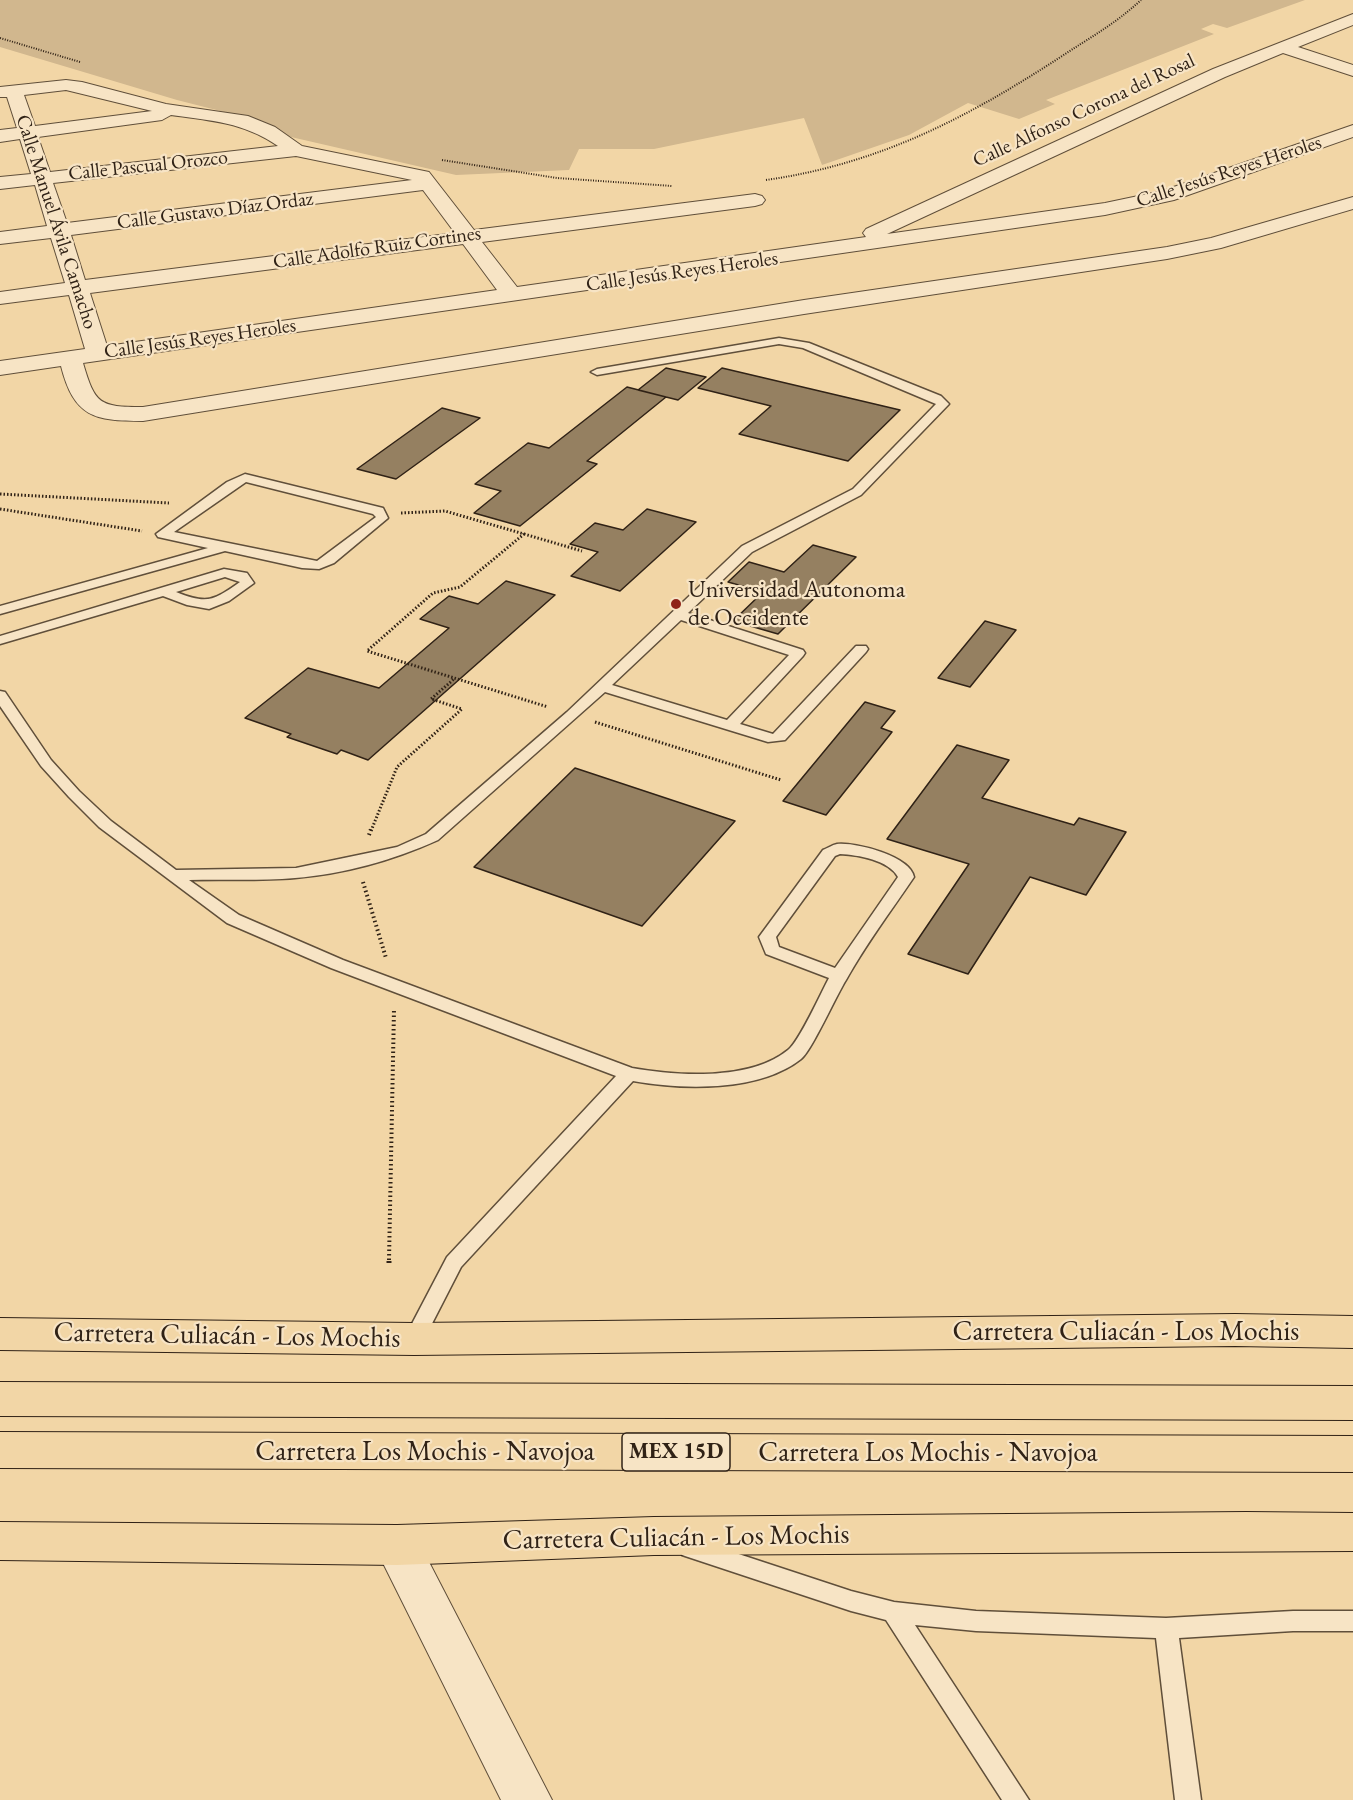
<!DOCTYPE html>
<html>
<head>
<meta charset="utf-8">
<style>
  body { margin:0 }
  canvas { display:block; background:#f2d6a6 }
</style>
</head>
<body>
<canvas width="1353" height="1800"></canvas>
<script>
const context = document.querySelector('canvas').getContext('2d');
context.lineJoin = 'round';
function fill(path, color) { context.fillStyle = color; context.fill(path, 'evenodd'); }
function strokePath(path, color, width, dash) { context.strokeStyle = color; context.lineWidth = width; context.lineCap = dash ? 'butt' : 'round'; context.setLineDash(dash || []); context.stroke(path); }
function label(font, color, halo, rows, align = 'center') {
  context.font = font + ' "EB Garamond",serif'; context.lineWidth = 4.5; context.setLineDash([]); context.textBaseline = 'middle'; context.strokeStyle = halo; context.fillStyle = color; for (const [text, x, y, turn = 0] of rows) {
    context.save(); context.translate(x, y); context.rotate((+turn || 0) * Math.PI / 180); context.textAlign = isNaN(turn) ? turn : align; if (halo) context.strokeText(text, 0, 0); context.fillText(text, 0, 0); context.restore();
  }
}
const green = new Path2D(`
  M 0,0 L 1305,0 L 1227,28 L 1213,24 L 1201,29 L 1214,34 L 1046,100 L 1055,104 L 1019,119 L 968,103 L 909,135 L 822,165 L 804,118 L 654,149 L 579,149 L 569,170 L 456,175 L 291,137 L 252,119 L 177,100 L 0,47 Z`);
const building = new Path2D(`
  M 666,368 L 706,377 L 678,400 L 638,390 Z
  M 722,368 L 900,410 L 848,461 L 739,434 L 771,406 L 698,388 Z
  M 627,387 L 666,397 L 587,461 L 597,464 L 520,526 L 474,513 L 501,491 L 475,484 L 528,443 L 549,448 Z
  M 442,408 L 480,418 L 396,479 L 357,469 Z
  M 647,509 L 696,522 L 620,591 L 571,576 L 598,552 L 570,544 L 595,523 L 623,530 Z
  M 813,545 L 856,557 L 778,634 L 733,621 L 763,592 L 728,582 L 749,562 L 784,572 Z
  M 506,581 L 555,595 L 368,760 L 341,750 L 337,754 L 287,737 L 291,734 L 245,718 L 308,668 L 379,688 L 449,628 L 420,619 L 449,596 L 478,604 Z
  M 985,621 L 1016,630 L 970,687 L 938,678 Z
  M 865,702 L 895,711 L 881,728 L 892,732 L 826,815 L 783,801 Z
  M 957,745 L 1009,760 L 982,798 L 1074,825 L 1079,818 L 1126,832 L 1086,895 L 1030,877 L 968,974 L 908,954 L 969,864 L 887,839 Z
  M 575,768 L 735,821 L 642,926 L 474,867 Z`);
const pathFar3 = new Path2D(`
  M 0,38 L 80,62
  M 442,160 L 557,178 L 672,186
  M 766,180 C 878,164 965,119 1059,58 C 1089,38 1114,25 1141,0`);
const pathFar2 = new Path2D(`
  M 0,494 L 169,503
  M 0,509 L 142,531
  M 401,513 L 445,511 L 524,534 L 460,587 L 433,593 L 367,651 L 548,707
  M 524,534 L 582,551
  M 595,722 L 781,780
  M 371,831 L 397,767 L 462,709 L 431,699 L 454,679`);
const pathFar1 = new Path2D(`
  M 369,835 L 371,829
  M 363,882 L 386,958
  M 389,1260 L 394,1009`);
const path = new Path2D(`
  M 389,1263 L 389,1259`);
const service = new Path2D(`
  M 779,338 L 809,343 L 941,396 L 949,404 L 861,495 L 752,552 L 688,613 L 803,650 L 805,653 L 803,656 L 740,724 L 773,734 L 856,646 L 866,646 L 868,649 L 866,652 L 785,740 L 768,742 L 605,692 L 438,840 C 394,860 344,874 295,878 C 261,881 224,879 189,880 L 239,915 L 343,960 L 632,1068 C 677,1076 750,1081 788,1050 C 799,1042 821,993 829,978 L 766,954 L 759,937 L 823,850 C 828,848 832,845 837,844 C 856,842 910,856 914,877 C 891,911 866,944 846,980 C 837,994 811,1052 801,1059 C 759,1092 683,1090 633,1081 L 461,1267 L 421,1345 L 414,1347 L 407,1345 L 404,1339 L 447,1257 L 616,1076 L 331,968 L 227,923 L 99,827 L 69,797 L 41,766 L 0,706 L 0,691 L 5,692 L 51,760 L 79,791 L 111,821 L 176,870 L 296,868 L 397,847 L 426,834 L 567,712 L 742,546 L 853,489 L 936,404 L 803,348 L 779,344 L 597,375 L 591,372 L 597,369 ZM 681,620 L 789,655 L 727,720 L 612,685 ZM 840,854 C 858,855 889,860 898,877 L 835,968 L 779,947 L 776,937 L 835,856 Z
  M 245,474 L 383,508 L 388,518 L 334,563 L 319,569 L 302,568 L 225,551 L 0,614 L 0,606 L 208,548 L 158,537 L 156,534 L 227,482 ZM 246,482 L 373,514 L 376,517 L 317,561 L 174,532 Z
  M 224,569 L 247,573 L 254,583 L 229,601 L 209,609 L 187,605 L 163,596 L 0,644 L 0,636 ZM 225,577 L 240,582 C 214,600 208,605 176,592 Z
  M 690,1538 L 851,1591 L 894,1602 L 976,1611 L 1166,1618 L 1293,1611 L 1353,1611 L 1353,1631 L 1293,1631 L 1179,1638 L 1201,1800 L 1175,1800 L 1156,1638 L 976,1631 L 915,1625 L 1029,1800 L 1002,1800 L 886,1620 L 851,1611 L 682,1555 L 679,1548 L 682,1541 Z`);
const minor = new Path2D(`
  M 1353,14 L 1353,25 L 1298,47 L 1353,65 L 1353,76 L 1283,53 L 1225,77 L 887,234 L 1105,203 L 1162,191 L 1353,125 L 1353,137 L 1174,200 L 1105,215 L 83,363 C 95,404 99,407 143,407 L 804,300 L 1167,247 L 1211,238 L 1353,197 L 1353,209 L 1221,248 L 1167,259 L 804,314 L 143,421 C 94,421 74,417 61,366 L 0,375 L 0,361 L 85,349 L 69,295 L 0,304 L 0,292 L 65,283 L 51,238 L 0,244 L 0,232 L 47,226 L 35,185 L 0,189 L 0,177 L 31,174 L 20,139 L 0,142 L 0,130 L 17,128 L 7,97 L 0,97 L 0,87 L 66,80 L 82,82 L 166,104 L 248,116 L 275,127 L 302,146 L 429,172 L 474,230 L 755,194 L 762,196 L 765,200 L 762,204 L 755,206 L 482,242 L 517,287 L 866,237 L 863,233 L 866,229 L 1213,69 ZM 66,90 L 152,111 L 35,126 L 24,95 ZM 171,115 C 212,121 243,122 278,146 L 50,172 L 38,137 L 162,120 ZM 296,156 L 412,180 L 67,223 L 53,183 ZM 423,190 L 455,233 L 85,280 L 71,235 ZM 463,244 L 497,290 L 107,346 L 90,293 Z
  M 397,1525 L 413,1531 L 552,1800 L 501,1800 L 374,1545 L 381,1531 Z`);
const primary = new Path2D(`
  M 1235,1314 L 1353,1316 L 1353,1348 L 1235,1346 L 414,1355 L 0,1350 L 0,1318 L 414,1323 Z
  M 1246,1512 L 1353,1513 L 1353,1551 L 654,1555 L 397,1565 L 0,1560 L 0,1522 L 397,1525 L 654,1517 Z`);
const trunk = new Path2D(`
  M 0,1382 L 1353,1386 L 1353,1420 L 0,1416 Z
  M 0,1432 L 1353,1436 L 1353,1472 L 0,1468 Z`);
const markers = [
  [676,604,6,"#8f2418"]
];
const farStreetnames = [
  ["Calle Alfonso Corona del Rosal",1084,111,-25],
  ["Calle Pascual Orozco",148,166,-6],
  ["Calle Jesús Reyes Heroles",1229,172,-18],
  ["Calle Gustavo Díaz Ordaz",215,211,-7],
  ["Calle Manuel Ávila Camacho",56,222,72],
  ["Calle Adolfo Ruiz Cortines",377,248,-8],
  ["Calle Jesús Reyes Heroles",682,272,-8],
  ["Calle Jesús Reyes Heroles",200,339,-8]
];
const shields = [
  [676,1452,108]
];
const shieldNames = [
  ["MEX 15D",676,1452]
];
const poiNames = [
  ["Universidad Autonoma",688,590],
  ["de Occidente",688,618]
];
const nearStreetnames = [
  ["Carretera Culiacán - Los Mochis",1126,1332],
  ["Carretera Culiacán - Los Mochis",227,1336,1],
  ["Carretera Los Mochis - Navojoa",425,1452],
  ["Carretera Los Mochis - Navojoa",928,1453],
  ["Carretera Culiacán - Los Mochis",676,1538,-1]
];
fill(green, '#d1b78e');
fill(building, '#958061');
strokePath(building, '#302216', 1.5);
strokePath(service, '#604f3a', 3);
strokePath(minor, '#604f3a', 2);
strokePath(primary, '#302216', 2);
strokePath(trunk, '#302216', 2);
strokePath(pathFar3, '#302216', 2, [1, 1.5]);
strokePath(pathFar2, '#302216', 3, [1.5, 2]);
strokePath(pathFar1, '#302216', 4, [1.5, 3]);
strokePath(path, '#302216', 5, [2, 4]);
fill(service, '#f7e4c5');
fill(minor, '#f7e4c5');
fill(primary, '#f2d6a6');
fill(trunk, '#f2d6a6');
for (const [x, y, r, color] of markers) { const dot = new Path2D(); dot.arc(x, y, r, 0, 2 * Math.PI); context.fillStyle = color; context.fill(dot); strokePath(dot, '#f7e4c5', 2); }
label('20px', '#302216', '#f7e4c5', farStreetnames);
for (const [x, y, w] of shields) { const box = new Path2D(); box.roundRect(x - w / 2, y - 19, w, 38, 4.5); context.fillStyle = '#f7e4c5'; context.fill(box); strokePath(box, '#302216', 1.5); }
label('bold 22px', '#302216', null, shieldNames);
label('24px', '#302216', '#f7e4c5', poiNames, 'left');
label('28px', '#302216', '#f7e4c5', nearStreetnames);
</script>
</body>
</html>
